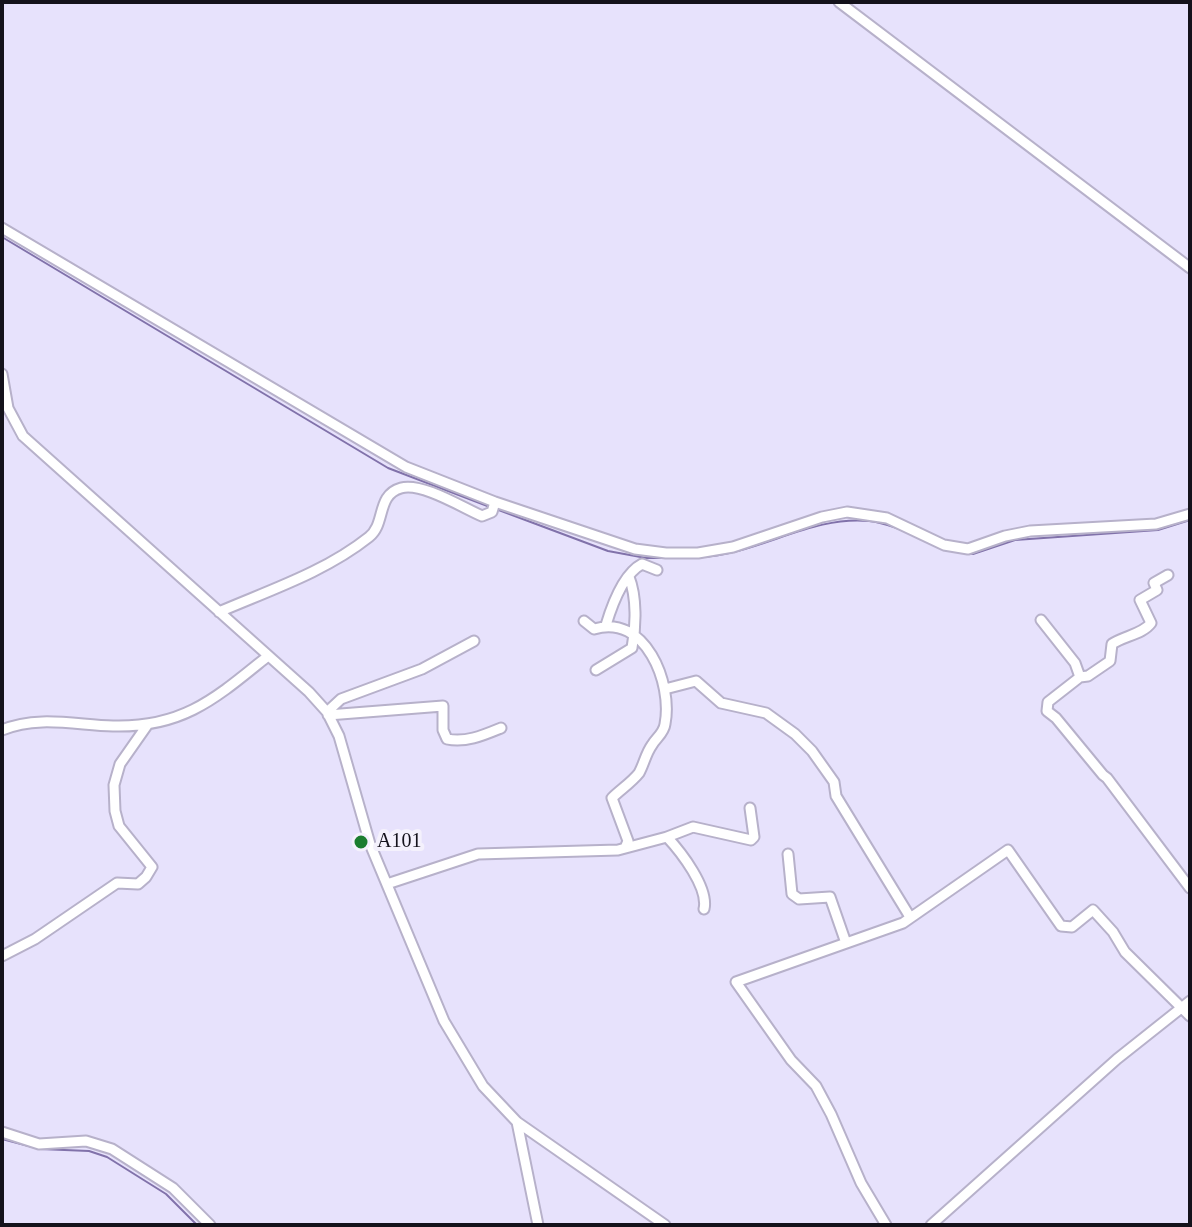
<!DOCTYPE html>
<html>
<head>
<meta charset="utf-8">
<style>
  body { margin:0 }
  #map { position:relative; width:1192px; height:1227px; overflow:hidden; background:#e7e2fc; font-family:"Times New Roman",serif }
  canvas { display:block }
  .frame { position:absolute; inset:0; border:4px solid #14121b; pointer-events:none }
</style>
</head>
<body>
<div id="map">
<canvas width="1192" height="1227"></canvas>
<div class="frame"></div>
</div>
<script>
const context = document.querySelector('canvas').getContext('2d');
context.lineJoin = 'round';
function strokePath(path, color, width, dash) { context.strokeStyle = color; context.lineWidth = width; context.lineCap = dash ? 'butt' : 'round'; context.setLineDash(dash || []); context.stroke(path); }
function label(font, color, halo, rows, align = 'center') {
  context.font = font + ' "Times New Roman",serif'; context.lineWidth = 8; context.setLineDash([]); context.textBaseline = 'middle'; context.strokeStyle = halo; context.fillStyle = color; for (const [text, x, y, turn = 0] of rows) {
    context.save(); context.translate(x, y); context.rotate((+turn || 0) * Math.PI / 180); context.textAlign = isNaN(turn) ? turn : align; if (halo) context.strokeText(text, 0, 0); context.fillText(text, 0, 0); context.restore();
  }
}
const stream = new Path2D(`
  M 2,237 L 388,468 L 490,507
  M 496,509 L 608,551 L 646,558 L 693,558
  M 945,550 L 973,554 L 1015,540 L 1158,530 L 1190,520
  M 699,557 C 758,555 811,515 869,521 C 889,523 910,534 928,542
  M 2,1139 L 40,1149 L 89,1151 L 107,1157 L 166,1194 L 197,1225`);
const minor = new Path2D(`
  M 839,2 L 1190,268
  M 2,228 L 406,467 L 495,502 L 635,549 L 666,553 L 698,553 L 733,547 L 822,517 L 847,512 L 887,518 L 944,545 L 968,549 L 1005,536 L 1030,531 L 1156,524 L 1190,514
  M 2,374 L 8,408 L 23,436 L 309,692 L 327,712 L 339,736 L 370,844 L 444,1021 L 483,1086 L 517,1122 L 665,1225
  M 219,612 C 270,590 325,572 369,537 C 386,524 376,495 401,488 C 422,482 463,508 482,516 L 492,512 L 495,502
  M 1041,620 L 1075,663 L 1080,677 L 1048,702 L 1047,711 L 1056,718 L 1103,775 L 1107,778 L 1190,888
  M 584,621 L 594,629 C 645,613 673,683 665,724 C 664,733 656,738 652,745 C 646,753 644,764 639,773 C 632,782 620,790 612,798 L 628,841 L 625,848
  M 606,625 C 612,605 623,574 642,564 L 657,570
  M 596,670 L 632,648 C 636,627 637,597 629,577
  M 1080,677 L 1088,676 L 1110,661 L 1112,644 C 1124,636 1143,634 1151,623 L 1140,600 L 1157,590 L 1154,583 L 1168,575
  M 665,689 L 696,681 L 721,703 L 766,713 L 795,734 L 812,751 L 834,782 L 836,796 L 910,917
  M 327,712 L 341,699 L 422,669 L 474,641
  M 328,715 L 443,706 L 443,730 L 447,739 C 466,743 484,735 501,728
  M 2,730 C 38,715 76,725 113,726 C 184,728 217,697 268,656
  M 667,837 C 681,852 709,888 704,909
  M 788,854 L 792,894 L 799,899 L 830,897 L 846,943
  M 387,884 L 478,854 L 618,850 L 667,837 L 693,827 L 751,840 L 754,837 L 750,808
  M 2,956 L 35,939 L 117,883 L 138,884 L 146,877 L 152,867 L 119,826 L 115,811 L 114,785 L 120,764 L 148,724
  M 517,1122 L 538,1225
  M 2,1132 L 39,1144 L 86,1141 L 112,1149 L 173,1188 L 210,1225
  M 886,1225 L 861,1183 L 831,1114 L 816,1086 L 791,1060 L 736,982 L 903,923 L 1008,850 L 1061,926 L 1072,927 L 1093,910 L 1113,932 L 1125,952 L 1190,1016
  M 931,1225 L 1117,1059 L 1190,1001`);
const markers = [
  [361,842,8,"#1b7d2f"]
];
const poiNames = [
  ["A101",377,842]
];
strokePath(stream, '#8172aa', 2);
strokePath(minor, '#b7b1ca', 13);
strokePath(minor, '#fff', 9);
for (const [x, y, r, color] of markers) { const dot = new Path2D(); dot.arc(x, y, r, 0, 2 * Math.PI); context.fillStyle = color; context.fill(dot); strokePath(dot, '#f4f1fc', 3); }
label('20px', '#14121b', '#f4f1fc', poiNames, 'left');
</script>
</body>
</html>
